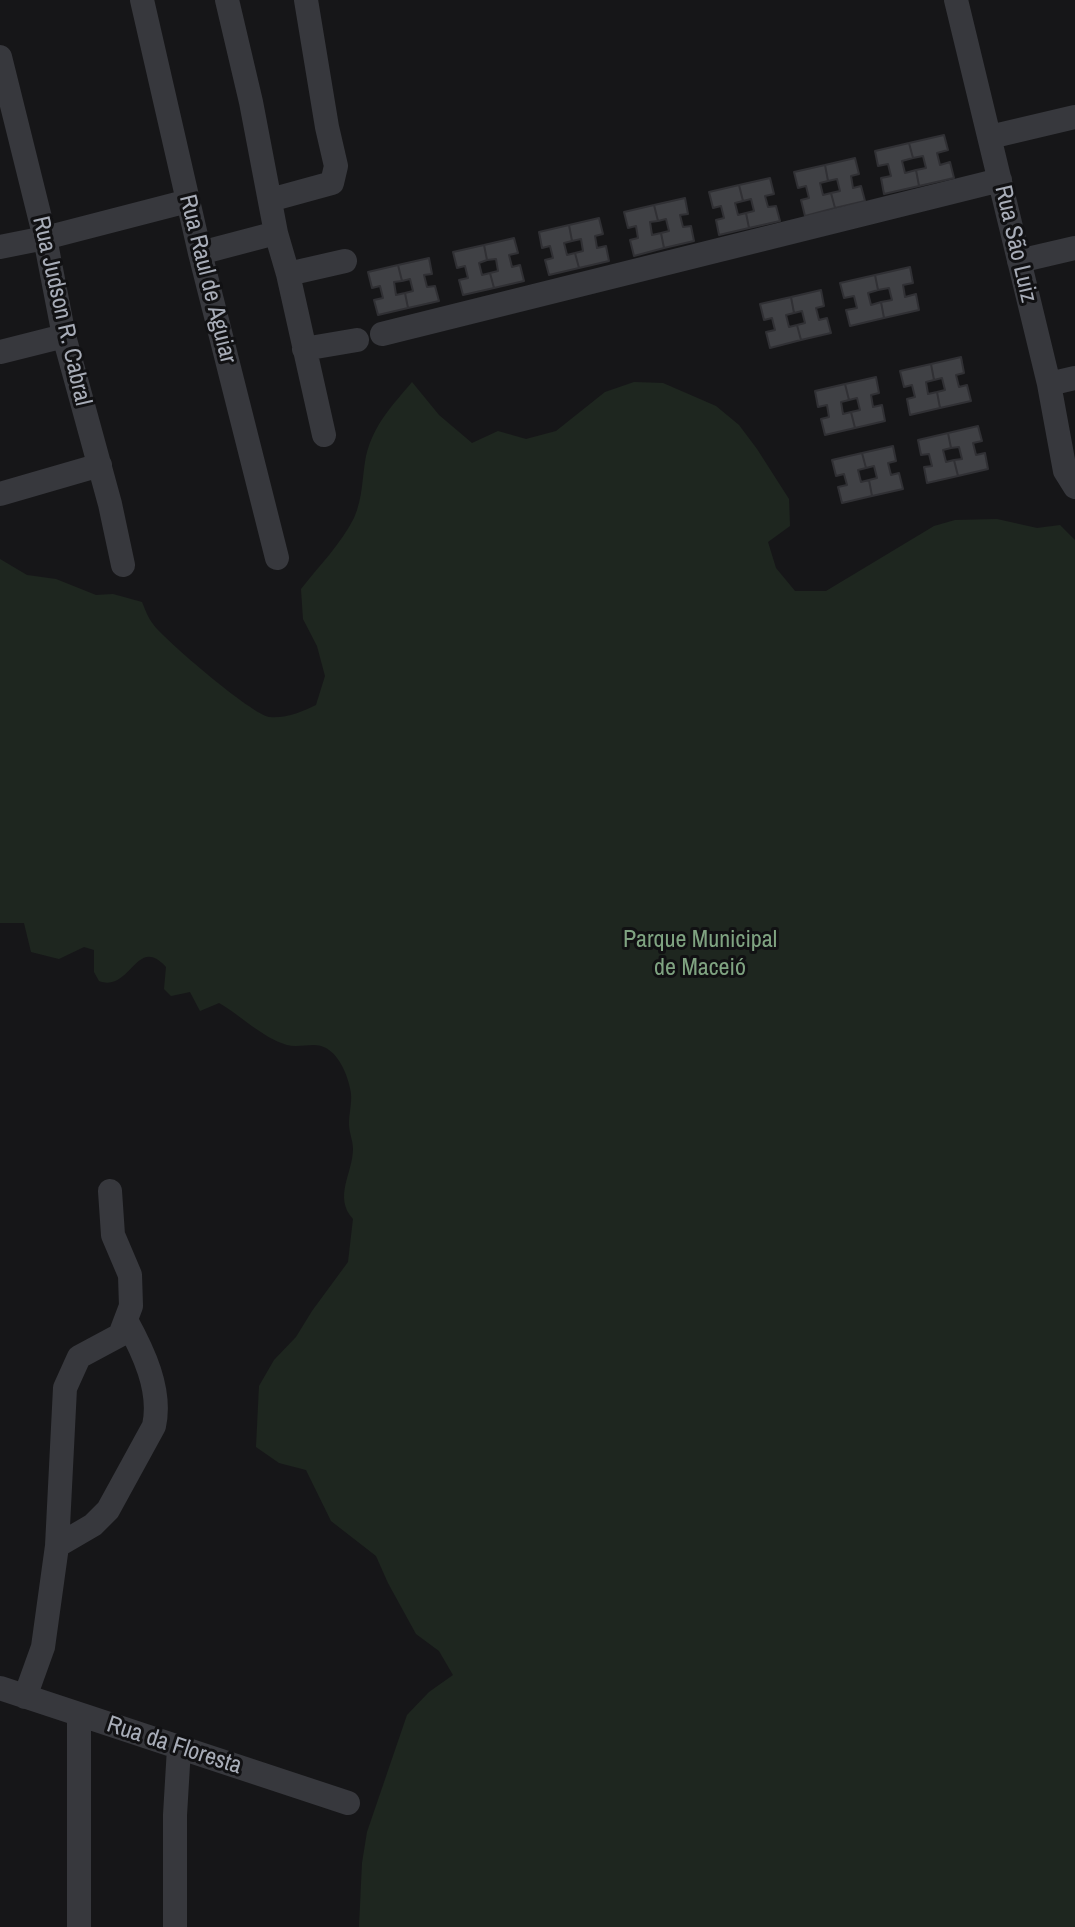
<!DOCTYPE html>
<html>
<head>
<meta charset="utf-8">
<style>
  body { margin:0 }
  canvas { display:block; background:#161618 }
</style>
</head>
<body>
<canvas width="1075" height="1927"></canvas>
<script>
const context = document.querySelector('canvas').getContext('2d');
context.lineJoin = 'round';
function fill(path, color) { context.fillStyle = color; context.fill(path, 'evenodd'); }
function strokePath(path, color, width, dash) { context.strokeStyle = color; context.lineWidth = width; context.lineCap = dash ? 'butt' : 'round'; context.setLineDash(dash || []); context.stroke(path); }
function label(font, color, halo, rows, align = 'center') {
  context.font = font + ' "Archivo Narrow",sans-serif'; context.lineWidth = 6; context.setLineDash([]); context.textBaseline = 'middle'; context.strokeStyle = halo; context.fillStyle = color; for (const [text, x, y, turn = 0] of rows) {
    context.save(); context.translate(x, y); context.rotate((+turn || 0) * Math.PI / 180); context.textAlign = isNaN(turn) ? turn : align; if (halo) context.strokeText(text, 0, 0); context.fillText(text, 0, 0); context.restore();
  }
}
const green = new Path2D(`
  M 412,382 L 439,415 L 472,443 L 498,431 L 526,439 L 556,431 L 605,392 L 634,382 L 663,383 L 716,406 L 739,425 L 757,449 L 789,499 L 790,526 L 768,542 L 776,568 L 795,591 L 826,591 L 934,526 L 955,520 L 997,519 L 1037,528 L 1060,525 L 1075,540 L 1075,1927 L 359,1927 L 362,1863 L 367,1832 L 407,1715 L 429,1692 L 453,1675 L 439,1651 L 416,1634 L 388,1583 L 376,1556 L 331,1521 L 306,1470 L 279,1463 L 256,1447 L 259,1386 L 274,1360 L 296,1337 L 312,1311 L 348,1262 L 353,1219 C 333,1197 353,1173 353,1149 C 353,1141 349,1132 349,1124 C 349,1114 352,1103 351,1093 C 349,1079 341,1058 329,1050 C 316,1040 301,1049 287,1045 C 261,1037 242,1016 219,1003 L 200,1011 L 190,992 L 171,996 L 164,989 L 166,967 C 136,934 131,993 99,981 L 94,972 L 94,950 L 84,947 L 59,959 L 31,952 L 24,923 L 0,923 L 0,559 L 27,575 L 56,579 L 96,595 L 113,594 L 142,602 C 145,609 148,618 153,624 C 164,640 253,715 269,717 C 285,719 302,712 316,705 L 325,676 L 317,646 L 303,619 L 301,589 C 319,566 341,544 354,518 C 363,498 362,477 366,456 C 374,424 392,406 412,382 Z`);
const building = new Path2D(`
  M 944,135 L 948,150 L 937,153 L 940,165 L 950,162 L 954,178 L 919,186 L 916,170 L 926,168 L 923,156 L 913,158 L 909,143 Z
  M 909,143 L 913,158 L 902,161 L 905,173 L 916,170 L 919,186 L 884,194 L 881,178 L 891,176 L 888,164 L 878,166 L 875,151 Z
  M 855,158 L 859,174 L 851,176 L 853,188 L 861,186 L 865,201 L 835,208 L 831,193 L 840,191 L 837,179 L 828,181 L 825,165 Z
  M 825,165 L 828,181 L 820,183 L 823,195 L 831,193 L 835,208 L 805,216 L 801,200 L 809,198 L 806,186 L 798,188 L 794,172 Z
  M 770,178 L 774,194 L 765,196 L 768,207 L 776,206 L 780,221 L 749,228 L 746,213 L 754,211 L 751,199 L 743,201 L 739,185 Z
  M 739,185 L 743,201 L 735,203 L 738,215 L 746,213 L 749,228 L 719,235 L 716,220 L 724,218 L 721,206 L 713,208 L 709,192 Z
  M 685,198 L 688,214 L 680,215 L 683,227 L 691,226 L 694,241 L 664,248 L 661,233 L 669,231 L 666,219 L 658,221 L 654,205 Z
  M 654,205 L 658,221 L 650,222 L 652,235 L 661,233 L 664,248 L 634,256 L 630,240 L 638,238 L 636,226 L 628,228 L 624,212 Z
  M 599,218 L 603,234 L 595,236 L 597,248 L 606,246 L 609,261 L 579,268 L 575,253 L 583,251 L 581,239 L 572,241 L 569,225 Z
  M 569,225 L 572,241 L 564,243 L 567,255 L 575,253 L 579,268 L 549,275 L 545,260 L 553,258 L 550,246 L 542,248 L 539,232 Z
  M 514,238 L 518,253 L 509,255 L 512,267 L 520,265 L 524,281 L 494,288 L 490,273 L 498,271 L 496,259 L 487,260 L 484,245 Z
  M 484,245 L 487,260 L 479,263 L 482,275 L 490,273 L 494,288 L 463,295 L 459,280 L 468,278 L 465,266 L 457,268 L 453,252 Z
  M 429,258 L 432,274 L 424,275 L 427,287 L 435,286 L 439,301 L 408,308 L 405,293 L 413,291 L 410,279 L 402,281 L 398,265 Z
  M 398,265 L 402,281 L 394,282 L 396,295 L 405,293 L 408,308 L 378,315 L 374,300 L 383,298 L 380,286 L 372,288 L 368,272 Z
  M 910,267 L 913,283 L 903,285 L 905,297 L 916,294 L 919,310 L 884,318 L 881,302 L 892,300 L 889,288 L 878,290 L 875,275 Z
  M 875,275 L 878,290 L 868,293 L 871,305 L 881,302 L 884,318 L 850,326 L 846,310 L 857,308 L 854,296 L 844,298 L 840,283 Z
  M 821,290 L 824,306 L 816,308 L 819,320 L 827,318 L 831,333 L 801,340 L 797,325 L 805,323 L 802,311 L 794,313 L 791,297 Z
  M 791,297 L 794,313 L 786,315 L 789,327 L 797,325 L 801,340 L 770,348 L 766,332 L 775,330 L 772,318 L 764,320 L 760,304 Z
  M 961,357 L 964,373 L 956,375 L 959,387 L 967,385 L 971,401 L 940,408 L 937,392 L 945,390 L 942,378 L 934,380 L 931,364 Z
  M 931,364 L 934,380 L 926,382 L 928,394 L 937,392 L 940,408 L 910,415 L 907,399 L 915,397 L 912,385 L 904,387 L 900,371 Z
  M 876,377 L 879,393 L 871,395 L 873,407 L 882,405 L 885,421 L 855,428 L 851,412 L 860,410 L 857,398 L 849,400 L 845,384 Z
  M 845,384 L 849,400 L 841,402 L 843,414 L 851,412 L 855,428 L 825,435 L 821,419 L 829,417 L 827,405 L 818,407 L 815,391 Z
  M 978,426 L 982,441 L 973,443 L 976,455 L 985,453 L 988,469 L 958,476 L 954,460 L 962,459 L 959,447 L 951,448 L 948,433 Z
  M 948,433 L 951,448 L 943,450 L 946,462 L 954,460 L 958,476 L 927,483 L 924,467 L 932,466 L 929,454 L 921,455 L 918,440 Z
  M 893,446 L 896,461 L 888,463 L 891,475 L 899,473 L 903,489 L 872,496 L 869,480 L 877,478 L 874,466 L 866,468 L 862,453 Z
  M 862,453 L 866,468 L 858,470 L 861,482 L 869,480 L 872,496 L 842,503 L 838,487 L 847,485 L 844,474 L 836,476 L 832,460 Z`);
const minor = new Path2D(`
  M 142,0 L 200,253 L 277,558
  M 227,0 L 251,102 L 276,233 L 288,274 L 324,435
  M 956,0 L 1049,384 L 1065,471 L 1075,487
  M 0,57 L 45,238 L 64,336 L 110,504 L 123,565
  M 990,137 L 1075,117
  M 270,200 L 332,183 L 336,166 L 327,127 L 306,0
  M 0,247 L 45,238 L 188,201
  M 200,253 L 276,233
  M 1019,261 L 1075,248
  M 288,274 L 345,261
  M 382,334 L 1000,180
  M 304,349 L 357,340
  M 0,352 L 64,336
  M 1049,384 L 1075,378
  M 0,494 L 100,465
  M 57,1546 L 93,1525 L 108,1510 L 154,1426 C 162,1390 143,1351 126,1320
  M 0,1688 L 348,1803
  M 25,1697 L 43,1647 L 57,1546 L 65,1388 L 79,1357 L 120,1335 L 131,1306 L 130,1275 L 113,1235 L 110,1191
  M 79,1927 L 79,1715
  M 175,1927 L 175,1815 L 179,1748`);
const streetNames = [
  ["Rua São Luiz",1015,244,77],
  ["Rua Raul de Aguiar",207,279,76],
  ["Rua Judson R. Cabral",61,311,77],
  ["Rua da Floresta",174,1746,18]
];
const parkNames = [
  ["Parque Municipal",700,941],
  ["de Maceió",700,969]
];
fill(green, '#1e261f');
fill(building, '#404145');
strokePath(building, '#303034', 2);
strokePath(minor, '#37383d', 24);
label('24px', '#a8adb8', '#111113', streetNames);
label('24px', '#7fa381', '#111113', parkNames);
</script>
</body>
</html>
